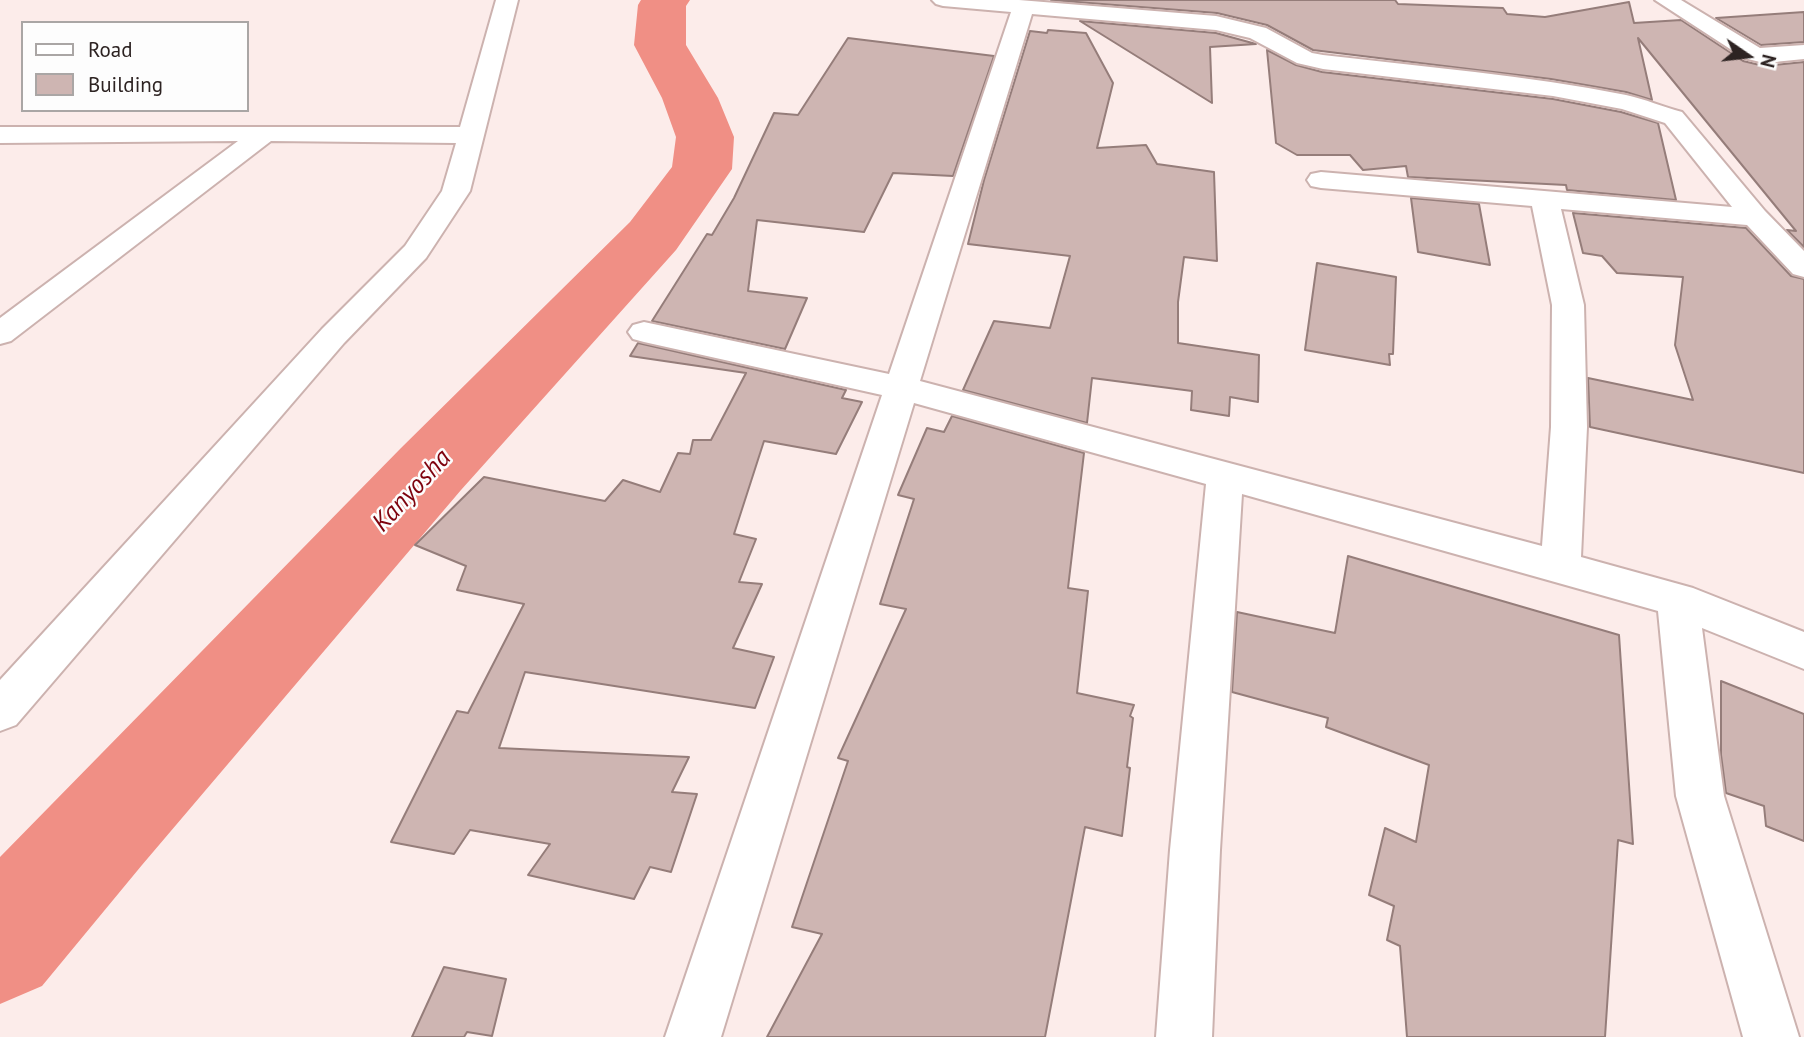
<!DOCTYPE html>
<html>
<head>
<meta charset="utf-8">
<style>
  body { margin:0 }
  #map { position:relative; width:1804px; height:1037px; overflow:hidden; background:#fcecea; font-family:"PT Sans",sans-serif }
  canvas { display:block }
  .legend { position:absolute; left:21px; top:21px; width:228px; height:91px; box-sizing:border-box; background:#fdfdfd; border:2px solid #aaa6a5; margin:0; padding:9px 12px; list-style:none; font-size:21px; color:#2d2322 }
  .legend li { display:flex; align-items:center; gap:14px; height:35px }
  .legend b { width:35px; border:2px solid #aaa6a5 }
  .north { position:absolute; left:1713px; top:21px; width:70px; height:70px; -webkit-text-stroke:5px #fdfdfd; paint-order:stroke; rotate:104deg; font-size:19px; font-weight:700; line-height:28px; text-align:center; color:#2d2322 }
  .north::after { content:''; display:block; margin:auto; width:24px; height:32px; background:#2d2322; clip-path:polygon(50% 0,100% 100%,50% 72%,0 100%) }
</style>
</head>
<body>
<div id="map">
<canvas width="1804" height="1037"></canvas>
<ul class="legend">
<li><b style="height:9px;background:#fff"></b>Road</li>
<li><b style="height:19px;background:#ceb5b2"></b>Building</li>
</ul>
<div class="north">N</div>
</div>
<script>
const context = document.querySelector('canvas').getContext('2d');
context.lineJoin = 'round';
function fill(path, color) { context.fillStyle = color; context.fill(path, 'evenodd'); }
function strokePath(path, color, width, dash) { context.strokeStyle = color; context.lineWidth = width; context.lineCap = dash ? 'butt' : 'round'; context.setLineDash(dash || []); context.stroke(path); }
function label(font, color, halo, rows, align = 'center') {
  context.font = font + ' "PT Sans",sans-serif'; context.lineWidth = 5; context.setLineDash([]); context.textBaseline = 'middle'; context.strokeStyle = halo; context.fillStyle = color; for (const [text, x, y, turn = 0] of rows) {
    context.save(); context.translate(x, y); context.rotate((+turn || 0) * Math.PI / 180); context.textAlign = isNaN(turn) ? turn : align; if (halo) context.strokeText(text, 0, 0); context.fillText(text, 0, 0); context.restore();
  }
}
const river = new Path2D(`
  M 641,0 L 690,0 L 686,6 L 686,45 L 718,98 L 734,137 L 732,169 L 676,250 L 461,490 L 142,865 L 42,986 L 0,1004 L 0,857 L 401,448 L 630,222 L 672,167 L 676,137 L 662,98 L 634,45 L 638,5 Z`);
const building = new Path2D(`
  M 1051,0 L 1395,0 L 1398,4 L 1503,8 L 1507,14 L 1545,17 L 1629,2 L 1634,23 L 1681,20 L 1743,61 L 1764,66 L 1804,62 L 1804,247 L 1787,230 L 1796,231 L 1638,38 L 1652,100 L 1626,92 L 1551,79 L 1313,50 L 1267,25 L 1217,13 Z
  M 1804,12 L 1804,42 L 1761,45 L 1716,18 Z
  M 1080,21 L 1216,33 L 1256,44 L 1210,47 L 1212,103 Z
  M 1048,30 L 1086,33 L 1113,83 L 1097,148 L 1146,145 L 1157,164 L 1214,172 L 1217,261 L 1184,257 L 1178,302 L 1178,343 L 1259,355 L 1258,402 L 1230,397 L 1229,416 L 1191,410 L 1192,391 L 1092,378 L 1087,423 L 963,390 L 994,321 L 1050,328 L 1070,256 L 968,244 L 984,180 L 1030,31 L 1047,33 Z
  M 848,38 L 994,56 L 953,176 L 893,173 L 864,232 L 757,220 L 748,291 L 807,298 L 785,349 L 652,321 L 707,234 L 712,235 L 734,198 L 774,113 L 798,115 Z
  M 1267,50 L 1296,65 L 1322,72 L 1553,99 L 1621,112 L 1658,123 L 1676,200 L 1567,190 L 1566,185 L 1408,177 L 1406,166 L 1363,170 L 1350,155 L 1297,155 L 1276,143 Z
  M 1411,198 L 1479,204 L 1490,265 L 1418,252 Z
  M 1573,213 L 1746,228 L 1791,276 L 1804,279 L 1804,473 L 1590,427 L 1588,378 L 1693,400 L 1675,345 L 1683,277 L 1617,273 L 1602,256 L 1583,253 Z
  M 1317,263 L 1396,277 L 1393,354 L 1389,354 L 1390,365 L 1305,350 Z
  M 638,343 L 846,390 L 842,398 L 862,402 L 836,454 L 764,441 L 734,534 L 756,539 L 739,582 L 762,584 L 733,648 L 774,657 L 755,708 L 525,672 L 499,748 L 689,757 L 672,792 L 697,794 L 671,872 L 650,867 L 634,899 L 528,875 L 550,844 L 470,830 L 454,854 L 391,842 L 457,711 L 468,713 L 524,604 L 457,590 L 466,566 L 415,545 L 484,477 L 605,501 L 623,480 L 660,492 L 678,453 L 690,454 L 693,440 L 711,440 L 746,373 L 630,356 Z
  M 952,416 L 1084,453 L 1068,588 L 1088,591 L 1077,693 L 1134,705 L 1130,716 L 1133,718 L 1127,767 L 1130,768 L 1122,836 L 1085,827 L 1045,1037 L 767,1037 L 822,934 L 792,927 L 848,761 L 838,758 L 906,609 L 880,604 L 914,499 L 898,495 L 927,428 L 944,432 Z
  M 1348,556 L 1619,635 L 1633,844 L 1618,840 L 1605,1037 L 1407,1037 L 1400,946 L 1387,940 L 1394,906 L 1369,895 L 1385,828 L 1416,842 L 1429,765 L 1326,727 L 1328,718 L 1232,692 L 1237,612 L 1335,633 Z
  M 1721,681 L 1804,714 L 1804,841 L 1766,826 L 1764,806 L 1726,793 L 1721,755 Z
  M 444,967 L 506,979 L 492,1036 L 467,1032 L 464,1037 L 412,1037 Z`);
const minor = new Path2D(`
  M 496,0 L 518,0 L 470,191 L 426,258 L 344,343 L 16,725 L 0,731 L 0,680 L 322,329 L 405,246 L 442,191 L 456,143 L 271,141 L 11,341 L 0,344 L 0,318 L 238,141 L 0,143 L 0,127 L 460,127 Z
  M 932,0 L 1019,0 L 1216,16 L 1266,28 L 1312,53 L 1323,55 C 1424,67 1526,75 1626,95 C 1645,99 1663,107 1682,112 L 1765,211 L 1804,251 L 1804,277 L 1793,274 L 1747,225 L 1561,209 L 1584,305 L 1587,427 L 1581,557 L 1693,588 L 1804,632 L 1804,669 L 1702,628 L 1724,796 L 1799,1037 L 1743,1037 L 1676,796 L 1658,611 L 1242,494 L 1220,850 L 1212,1037 L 1156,1037 L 1170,850 L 1206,484 L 914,403 L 721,1037 L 665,1037 L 882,395 L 644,342 L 633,339 L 628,332 L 633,325 L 644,322 L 889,374 L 1011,12 L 943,6 L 936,4 ZM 1032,14 L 1216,30 L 1250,38 L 1297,63 L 1323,69 L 1553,96 L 1622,109 L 1665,123 L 1732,207 L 1321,172 L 1311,174 L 1307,180 L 1311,186 L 1321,188 L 1532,206 L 1552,305 L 1551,427 L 1542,546 L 920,381 Z
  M 1655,0 L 1681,0 L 1760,48 L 1804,45 L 1804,59 L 1764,63 L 1744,58 Z`);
const waterNames = [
  ["Kanyosha",412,491,-47]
];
fill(river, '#f08f85');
fill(building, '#ceb5b2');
strokePath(building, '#957d7a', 2);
strokePath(minor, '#ccb2af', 4);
fill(minor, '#fff');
label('italic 26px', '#7e030e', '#fdfdfd', waterNames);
</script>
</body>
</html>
